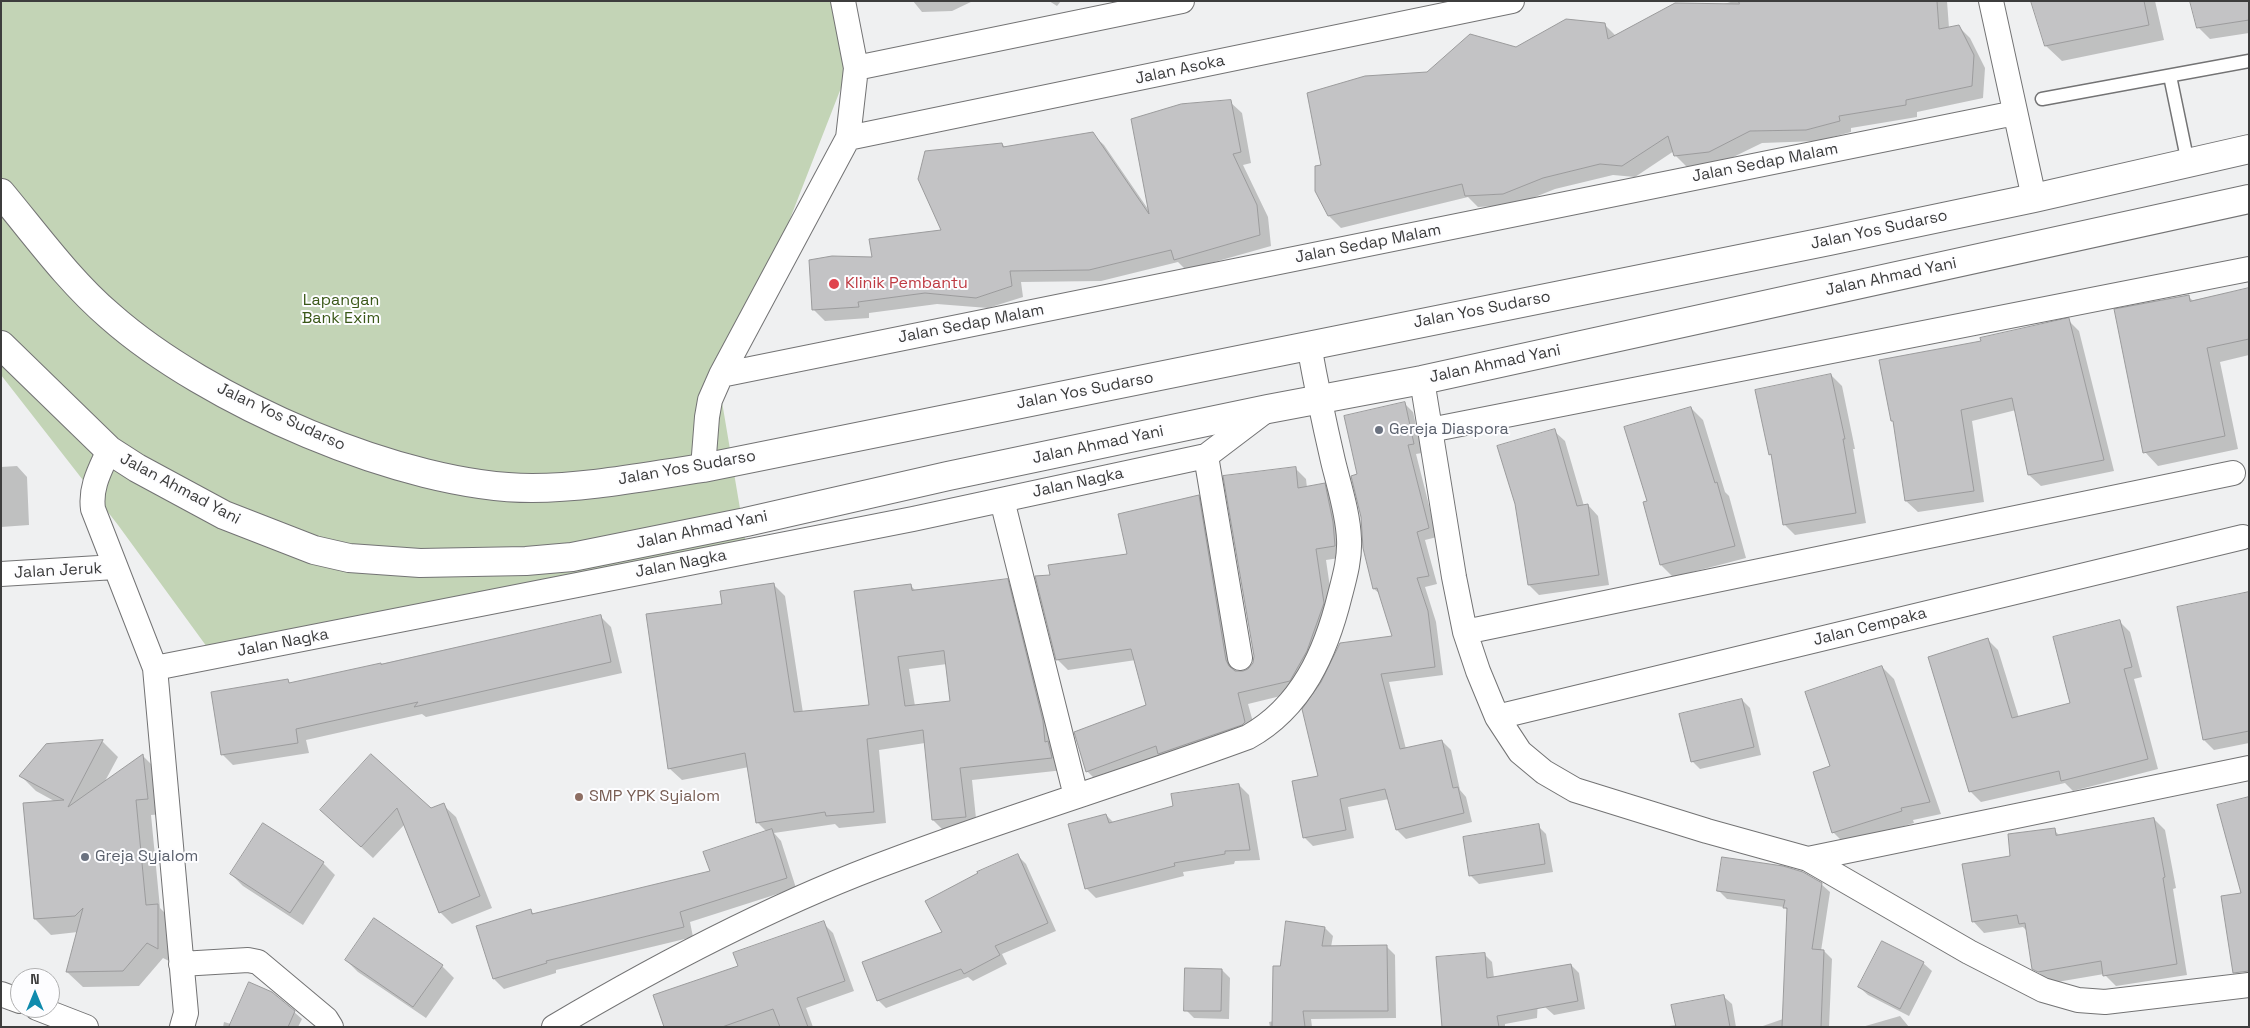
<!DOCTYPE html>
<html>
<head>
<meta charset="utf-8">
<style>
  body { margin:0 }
  #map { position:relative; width:2250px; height:1028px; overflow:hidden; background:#eff0f1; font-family:"Space Grotesk",sans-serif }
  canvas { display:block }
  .frame { position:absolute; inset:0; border:2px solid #3d3d3d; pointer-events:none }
  .north { position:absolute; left:10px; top:968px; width:50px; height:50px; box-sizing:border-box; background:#fdfdff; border:1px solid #b0b0b1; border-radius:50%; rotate:0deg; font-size:14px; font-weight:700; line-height:20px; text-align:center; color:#3d3d3d }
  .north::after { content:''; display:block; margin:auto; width:18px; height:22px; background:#108bad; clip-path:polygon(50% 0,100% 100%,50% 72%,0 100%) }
</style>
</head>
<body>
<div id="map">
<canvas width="2250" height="1028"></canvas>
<div class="frame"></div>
<div class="north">N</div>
</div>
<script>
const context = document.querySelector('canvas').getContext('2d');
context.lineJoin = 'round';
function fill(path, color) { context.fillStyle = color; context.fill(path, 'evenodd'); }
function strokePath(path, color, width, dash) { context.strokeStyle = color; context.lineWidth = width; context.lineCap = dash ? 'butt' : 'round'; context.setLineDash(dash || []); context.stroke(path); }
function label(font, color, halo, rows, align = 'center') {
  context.font = font + ' "Space Grotesk",sans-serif'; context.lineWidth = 4; context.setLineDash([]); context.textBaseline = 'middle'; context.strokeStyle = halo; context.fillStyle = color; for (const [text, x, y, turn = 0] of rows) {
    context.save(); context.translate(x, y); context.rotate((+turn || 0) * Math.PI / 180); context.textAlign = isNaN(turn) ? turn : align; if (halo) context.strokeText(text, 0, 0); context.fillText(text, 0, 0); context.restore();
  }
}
const green = new Path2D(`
  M 1,1 L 836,1 L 848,70 L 721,396 L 748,556 L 207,647 L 118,525 L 1,375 Z`);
const shadow = new Path2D(`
  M 913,1 L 973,1 L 952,11 L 922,12 Z
  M 1049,1 L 1061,1 L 1057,6 Z
  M 1734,1 L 1947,1 L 1949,28 L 1958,26 L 1970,38 L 1985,68 L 1983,98 L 1917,112 L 1917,117 L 1851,128 L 1851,132 L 1818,141 L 1762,143 L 1721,163 L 1687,167 L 1676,156 L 1674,151 L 1635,177 L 1613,175 L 1555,189 L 1515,205 L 1478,207 L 1468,197 L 1341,228 L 1329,216 L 1322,166 L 1428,73 L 1604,24 L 1616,36 Z
  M 2032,1 L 2155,1 L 2164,40 L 2062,61 L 2046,46 Z
  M 2249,1 L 2249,33 L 2210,39 L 2198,27 Z
  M 1230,102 L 1242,113 L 1251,163 L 1243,165 L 1268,217 L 1271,246 L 1186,270 L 1178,262 L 1101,281 L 1021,282 L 1023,297 L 988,308 L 937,304 L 869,313 L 869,318 L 825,321 L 814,310 L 873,259 L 943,231 L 1002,144 L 1006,148 L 1092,134 L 1104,145 L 1150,212 Z
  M 2249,289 L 2249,355 L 2220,362 L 2238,449 L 2158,466 L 2145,452 L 2188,296 L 2194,302 Z
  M 2068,320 L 2079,331 L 2114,471 L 2041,486 L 2029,475 L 2016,410 L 1972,421 L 1984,502 L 1918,512 L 1906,501 L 1895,423 L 1892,420 L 1983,342 Z
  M 1831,375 L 1842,386 L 1855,449 L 1853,449 L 1866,523 L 1795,535 L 1785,525 L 1773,457 L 1770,454 Z
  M 1404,403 L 1413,412 L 1422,453 L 1416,454 L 1437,537 L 1425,540 L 1437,584 L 1425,587 L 1436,622 L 1443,675 L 1389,682 L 1406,749 L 1442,741 L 1451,750 L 1460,790 L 1466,797 L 1472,822 L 1406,839 L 1397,830 L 1389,799 L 1348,807 L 1354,838 L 1313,846 L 1304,837 L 1320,777 L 1394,637 L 1380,594 L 1374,589 L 1359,475 Z
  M 1691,408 L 1703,420 L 1725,492 L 1729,496 L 1746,558 L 1673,577 L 1661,565 L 1645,503 L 1649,502 Z
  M 1554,431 L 1565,441 L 1584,506 L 1588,505 L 1598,516 L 1609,585 L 1539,595 L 1529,585 Z
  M 17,466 L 27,477 L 29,525 L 1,527 L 1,467 Z
  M 1295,468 L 1306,479 L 1307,488 L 1324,485 L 1335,496 L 1346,557 L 1326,560 L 1334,615 L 1301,691 L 1248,704 L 1256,733 L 1098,782 L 1087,771 L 1147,706 L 1136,660 L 1068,670 L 1057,659 L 1051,576 L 1129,555 L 1198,496 L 1209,508 L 1237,672 L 1249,670 L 1254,664 Z
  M 1007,581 L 1019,593 L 1064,770 L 972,780 L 977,828 L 945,832 L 933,820 L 925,743 L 879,750 L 886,823 L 839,828 L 835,824 L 774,833 L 781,841 L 796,888 L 690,922 L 693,937 L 556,970 L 556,973 L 504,989 L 494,979 L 531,911 L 535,915 L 711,872 L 767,832 L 757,822 L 749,767 L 682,780 L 670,769 L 723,605 L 773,584 L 785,596 L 803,713 L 870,706 L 910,585 L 916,591 ZM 947,664 L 951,702 L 915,706 L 909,669 Z
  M 2249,595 L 2249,743 L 2214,750 L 2204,740 Z
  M 600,616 L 611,627 L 622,673 L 426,717 L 422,714 L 306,740 L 309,753 L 233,765 L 222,754 L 288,681 L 291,684 L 382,665 Z
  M 2120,622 L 2130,632 L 2142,677 L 2134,679 L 2158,769 L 2073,791 L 2065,783 L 1981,802 L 1971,792 L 1929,657 L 1988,640 L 1998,650 L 2019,718 L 2071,704 Z
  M 1882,667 L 1894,679 L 1941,814 L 1913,820 L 1914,823 L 1845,844 L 1833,832 L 1832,767 Z
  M 1742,700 L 1750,708 L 1761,755 L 1700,769 L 1692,761 Z
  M 103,742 L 118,757 L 104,783 L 143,756 L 158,771 L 163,814 L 151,815 L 160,908 L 173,921 L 173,963 L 163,958 L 139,986 L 83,987 L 67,972 L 78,932 L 51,935 L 35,919 L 56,802 L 36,791 L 21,776 L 47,745 Z
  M 371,756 L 431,810 L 443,805 L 456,817 L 492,908 L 452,924 L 440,912 L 404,825 L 373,858 L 334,822 Z
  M 1239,785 L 1249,795 L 1260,860 L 1235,861 L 1234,864 L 1183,872 L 1184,876 L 1096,898 L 1086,888 L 1106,815 L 1114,823 L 1175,807 Z
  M 2154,819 L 2165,830 L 2176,888 L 2173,889 L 2187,975 L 2116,986 L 2104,974 L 2051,983 L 2033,968 L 2027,931 L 2023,927 L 1984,933 L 1973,921 L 2012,857 L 2055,831 L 2060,836 Z
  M 1538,826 L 1546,834 L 1553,872 L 1479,884 L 1471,876 L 1464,838 Z
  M 1018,856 L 1026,864 L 1056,931 L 1002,954 L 1007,964 L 973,981 L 968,977 L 886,1008 L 878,1000 Z
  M 323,863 L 335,875 L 303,925 L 243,886 L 231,874 Z
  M 1821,884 L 1830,892 L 1821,951 L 1824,951 L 1832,959 L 1829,1027 L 1760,1027 L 1783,1019 L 1789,911 L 1784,907 L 1727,899 L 1719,891 Z
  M 823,923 L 833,933 L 854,991 L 806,1008 L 813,1027 L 666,1027 L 739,967 Z
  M 1325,928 L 1333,936 L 1331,947 L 1387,947 L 1395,955 L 1396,1018 L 1311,1019 L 1312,1027 L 1270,1027 L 1269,1022 L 1274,1021 L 1281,967 Z
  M 1484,954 L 1492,962 L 1494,978 L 1539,981 L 1537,1018 L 1505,1024 L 1505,1027 L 1443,1027 Z
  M 346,960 L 442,966 L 454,978 L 426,1018 L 358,972 Z
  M 1923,963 L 1932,971 L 1909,1016 L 1868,995 L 1859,987 Z
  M 1571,965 L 1579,973 L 1585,1009 L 1554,1015 L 1545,1007 Z
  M 1222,970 L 1230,978 L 1229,1019 L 1194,1018 L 1186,1010 Z
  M 1723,996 L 1732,1004 L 1736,1027 L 1661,1027 L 1677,1025 Z
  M 294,1012 L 302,1019 L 298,1027 L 223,1027 L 224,1022 L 231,1024 Z
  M 1900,1016 L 1909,1027 L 1862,1027 Z`);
const building = new Path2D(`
  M 1739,1 L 1937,1 L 1939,29 L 1959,25 L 1974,55 L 1972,86 L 1906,100 L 1906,105 L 1839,116 L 1840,121 L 1806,130 L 1750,131 L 1709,152 L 1674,156 L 1668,136 L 1622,166 L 1600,164 L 1543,178 L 1503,194 L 1465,196 L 1462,184 L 1328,216 L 1315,191 L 1315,166 L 1321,165 L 1307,93 L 1365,76 L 1427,72 L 1470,34 L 1516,47 L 1566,19 L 1605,23 L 1608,39 L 1675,3 L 1739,4 Z
  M 2031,1 L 2144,1 L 2149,25 L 2045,46 Z
  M 2190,1 L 2249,1 L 2249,20 L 2197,28 Z
  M 1231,100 L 1241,152 L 1233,154 L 1257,205 L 1260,235 L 1174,260 L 1171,250 L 1089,270 L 1010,271 L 1012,286 L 976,298 L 925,293 L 858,302 L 859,307 L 812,310 L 809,260 L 832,256 L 872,257 L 869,239 L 941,230 L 918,179 L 925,151 L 1002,143 L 1003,147 L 1093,132 L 1149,214 L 1131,119 L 1181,104 Z
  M 2249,288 L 2249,339 L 2207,348 L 2225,436 L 2143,453 L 2114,309 L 2189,295 L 2190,301 Z
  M 2069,318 L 2104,460 L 2028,475 L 2012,398 L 1961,410 L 1974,491 L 1905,501 L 1893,421 L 1891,421 L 1879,360 L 1981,341 L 1980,338 Z
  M 1831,374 L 1845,439 L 1843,439 L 1856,513 L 1783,525 L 1771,454 L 1769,455 L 1755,390 Z
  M 1405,402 L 1414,444 L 1408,445 L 1429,528 L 1417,532 L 1429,576 L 1417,578 L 1428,611 L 1435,667 L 1381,674 L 1400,749 L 1442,740 L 1453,788 L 1458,787 L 1464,813 L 1396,830 L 1385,789 L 1340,799 L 1346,830 L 1303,838 L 1292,781 L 1318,776 L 1302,709 L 1321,682 L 1340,643 L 1392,636 L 1377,588 L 1373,589 L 1363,548 L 1361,517 L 1351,476 L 1357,474 L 1344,416 Z
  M 1691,407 L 1715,483 L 1717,482 L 1735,546 L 1660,565 L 1643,502 L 1647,501 L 1624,427 Z
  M 1555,429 L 1577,506 L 1588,504 L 1599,575 L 1528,585 L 1515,504 L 1497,446 Z
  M 1296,467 L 1298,488 L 1325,483 L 1333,522 L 1335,546 L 1316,549 L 1324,603 L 1307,651 L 1290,681 L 1238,693 L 1245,722 L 1242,725 L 1158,754 L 1156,746 L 1086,772 L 1074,732 L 1146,705 L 1131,649 L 1056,660 L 1035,576 L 1050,575 L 1048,565 L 1127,554 L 1118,514 L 1199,495 L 1226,660 L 1229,666 L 1235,671 L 1243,671 L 1248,669 L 1253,663 L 1254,656 L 1223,476 Z
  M 1008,579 L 1043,721 L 1045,742 L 1048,741 L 1052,758 L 960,768 L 966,817 L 932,820 L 923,730 L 867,739 L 874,812 L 826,816 L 825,812 L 756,823 L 745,753 L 668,769 L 646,614 L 722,604 L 720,591 L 774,583 L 794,712 L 869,705 L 854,591 L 911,584 L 912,590 ZM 944,651 L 950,701 L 905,706 L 898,657 Z
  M 2249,592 L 2249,731 L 2203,740 L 2177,607 Z
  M 601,615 L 611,662 L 414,707 L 418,702 L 296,729 L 298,743 L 221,755 L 211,692 L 288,679 L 289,683 L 381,663 L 381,664 Z
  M 2120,620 L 2132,667 L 2124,669 L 2148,759 L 2061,781 L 2059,771 L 1969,792 L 1928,657 L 1988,638 L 2012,718 L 2070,703 L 2053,637 Z
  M 1882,666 L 1930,802 L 1901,808 L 1902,811 L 1832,833 L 1813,772 L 1830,766 L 1805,692 Z
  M 1742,699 L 1754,747 L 1691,762 L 1679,714 Z
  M 103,740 L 68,807 L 143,754 L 148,799 L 136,800 L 146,905 L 158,904 L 158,949 L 147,943 L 123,971 L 66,972 L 83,908 L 75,916 L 34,919 L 23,803 L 64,800 L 19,776 L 46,744 Z
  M 371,754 L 431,808 L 444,803 L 480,896 L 439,913 L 397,808 L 361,847 L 320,810 Z
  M 1239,784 L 1250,850 L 1225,851 L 1225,854 L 1174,863 L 1175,866 L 1085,889 L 1068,824 L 1106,814 L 1109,823 L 1173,806 L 1171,794 Z
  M 2249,797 L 2249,971 L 2233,973 L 2221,896 L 2241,893 L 2217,805 Z
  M 2154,818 L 2165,877 L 2163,878 L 2177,964 L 2103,976 L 2101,961 L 2038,972 L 2032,969 L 2025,923 L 2019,924 L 2017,915 L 1972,922 L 1962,864 L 2010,856 L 2008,834 L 2055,828 L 2056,835 Z
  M 263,823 L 324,862 L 290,913 L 230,874 Z
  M 1539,824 L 1545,864 L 1469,876 L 1463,837 Z
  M 772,829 L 787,878 L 680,912 L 684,927 L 546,961 L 547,963 L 493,979 L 476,926 L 531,909 L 532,914 L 710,871 L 703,852 Z
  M 1018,854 L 1048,923 L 995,946 L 1000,955 L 964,974 L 961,969 L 877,1001 L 862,962 L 942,932 L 925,901 L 978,873 L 977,872 Z
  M 1722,857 L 1783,866 L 1803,872 L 1822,883 L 1812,949 L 1824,950 L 1821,1027 L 1782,1027 L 1787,908 L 1783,908 L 1785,900 L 1717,891 Z
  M 374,918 L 443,965 L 413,1007 L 345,960 Z
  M 824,921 L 845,981 L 797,998 L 808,1027 L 780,1027 L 773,1009 L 722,1027 L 664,1027 L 653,995 L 738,966 L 733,953 Z
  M 1286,921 L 1325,927 L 1322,946 L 1387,945 L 1388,1011 L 1303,1011 L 1305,1027 L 1272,1027 L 1273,966 L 1280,966 Z
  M 1882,941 L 1924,962 L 1900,1009 L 1858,987 Z
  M 1485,953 L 1487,978 L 1571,964 L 1578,1001 L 1497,1016 L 1499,1027 L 1442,1027 L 1436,957 Z
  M 1185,968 L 1222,969 L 1221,1011 L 1184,1011 Z
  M 249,982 L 272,992 L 295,1011 L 288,1027 L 229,1027 Z
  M 1724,995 L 1730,1027 L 1676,1027 L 1671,1005 Z`);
const service = new Path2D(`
  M 2170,76 L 2188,163
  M 2042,99 L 2249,61`);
const minor = new Path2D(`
  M 1991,1 L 2034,198
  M 856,68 L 1182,1
  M 848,138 L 1512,1
  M 721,375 L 2015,113
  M 1422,380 L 1454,577 L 1465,632 L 1478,671 L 1497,717 L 1520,752 L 1544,772 L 1575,790 L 1707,831 L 1808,859 L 1969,952 L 2043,990 L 2078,1000 L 2105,1002 L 2249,985
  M 1430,430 L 2249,269
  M 109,450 C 100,470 90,487 93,509 L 155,668 L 186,1013 L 182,1027
  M 1206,456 L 1240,658
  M 703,468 L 707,417 L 710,400 L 721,375 L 848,138 L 856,68 L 843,1
  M 1002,500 L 1076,796
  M 1,574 L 115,567
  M 1465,632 L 2233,473
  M 155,668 L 913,519 L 1206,456 L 1268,409
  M 1497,717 L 2243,537
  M 1808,859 L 2249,768
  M 181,964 L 248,960 L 258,962 L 326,1019 L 331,1027
  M 1,994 L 20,1001
  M 37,1008 L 86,1027
  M 554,1027 C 662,963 776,903 894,860 C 1011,816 1131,780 1248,737 C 1302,707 1326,652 1340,595 C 1345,576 1350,558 1349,539 C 1348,513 1339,486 1333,461 C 1324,422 1316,384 1309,345`);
const trunk = new Path2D(`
  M 1,193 C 36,235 69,281 110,316 C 206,401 403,488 532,488 C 589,488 647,476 703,468 L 1829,241 L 2034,198 L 2249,149
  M 1,345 L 109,450 L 137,468 L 224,515 L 314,550 L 349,558 L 420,563 L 526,561 L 572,557 L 746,522 L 948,476 L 1268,409 L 1422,380 L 2249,199`);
const markers = [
  [834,284,6,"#e0444e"],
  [1379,430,5,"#6b7280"],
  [579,797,5,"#8d6e63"],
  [85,857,5,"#6b7280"]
];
const streetNames = [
  ["Jalan Asoka",1180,70,-12],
  ["Jalan Sedap Malam",1765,163,-11],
  ["Jalan Yos Sudarso",1879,230,-12],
  ["Jalan Sedap Malam",1368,244,-11],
  ["Jalan Ahmad Yani",1891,277,-12],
  ["Jalan Yos Sudarso",1482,310,-11],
  ["Jalan Sedap Malam",971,324,-11],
  ["Jalan Ahmad Yani",1495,364,-12],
  ["Jalan Yos Sudarso",1085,391,-11],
  ["Jalan Yos Sudarso",281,417,25],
  ["Jalan Ahmad Yani",1098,445,-12],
  ["Jalan Yos Sudarso",687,468,-10],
  ["Jalan Nagka",1078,483,-12],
  ["Jalan Ahmad Yani",180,489,28],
  ["Jalan Ahmad Yani",702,530,-12],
  ["Jalan Nagka",681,564,-11],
  ["Jalan Jeruk",58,571,-3],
  ["Jalan Cempaka",1870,627,-14],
  ["Jalan Nagka",283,643,-11]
];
const healthNames = [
  ["Klinik Pembantu",845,284]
];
const parkNames = [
  ["Lapangan",341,301],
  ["Bank Exim",341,319]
];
const worshipNames = [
  ["Gereja Diaspora",1389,430],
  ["Greja Syialom",95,857]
];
const educationNames = [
  ["SMP YPK Syialom",589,797]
];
fill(green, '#c3d4b6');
fill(shadow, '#0003');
fill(building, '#c3c3c5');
strokePath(building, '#9b9b9c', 1);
strokePath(service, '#737374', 15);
strokePath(minor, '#737374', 26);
strokePath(trunk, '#737374', 30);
strokePath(service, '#fff', 12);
strokePath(minor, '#fff', 24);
strokePath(trunk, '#fff', 28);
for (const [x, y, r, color] of markers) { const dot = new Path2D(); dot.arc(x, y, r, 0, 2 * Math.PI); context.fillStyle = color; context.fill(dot); strokePath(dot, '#fdfdff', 2); }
label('16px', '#3d3d3d', '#fdfdff', streetNames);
label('16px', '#be3a42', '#fdfdff', healthNames, 'left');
label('16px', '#3a5818', '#fdfdff', parkNames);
label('16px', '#5b616d', '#fdfdff', worshipNames, 'left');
label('16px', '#785e54', '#fdfdff', educationNames, 'left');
</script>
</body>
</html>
